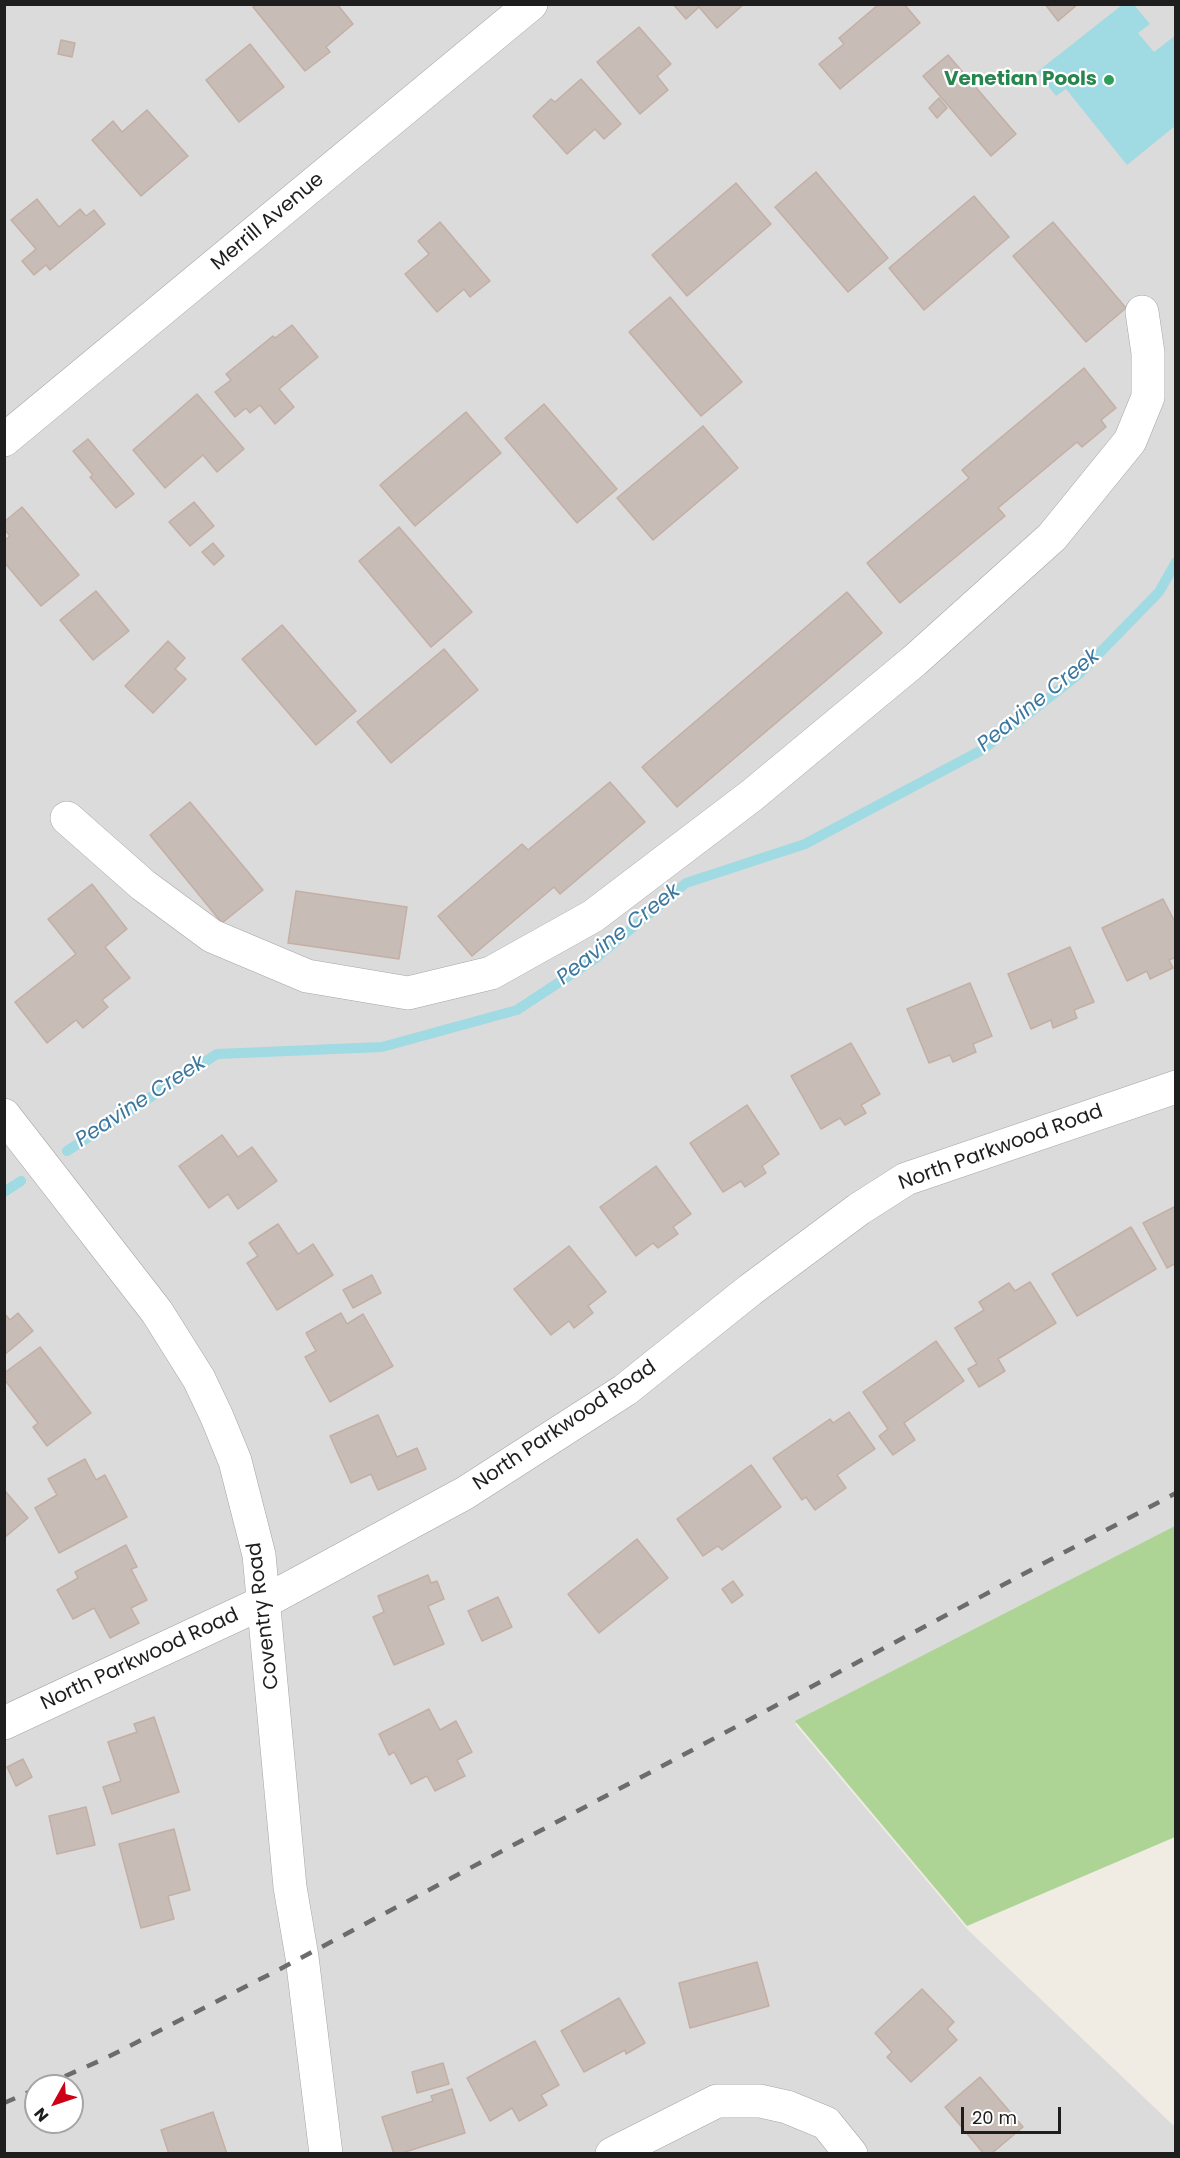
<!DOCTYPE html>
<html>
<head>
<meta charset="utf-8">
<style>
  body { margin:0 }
  #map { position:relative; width:1180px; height:2158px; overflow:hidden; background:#f0ebe3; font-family:Poppins,sans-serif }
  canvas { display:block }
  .frame { position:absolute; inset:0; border:6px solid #1e1e1e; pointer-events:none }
  .north { position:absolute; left:24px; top:2074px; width:60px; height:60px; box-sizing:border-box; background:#fff; border:2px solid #a5a5a5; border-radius:50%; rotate:230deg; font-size:16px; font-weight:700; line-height:24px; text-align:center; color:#1e1e1e }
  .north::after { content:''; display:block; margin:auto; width:21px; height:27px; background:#cd0015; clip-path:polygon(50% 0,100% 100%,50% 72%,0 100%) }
  .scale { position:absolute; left:961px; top:2107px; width:100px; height:27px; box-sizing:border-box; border:3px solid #1e1e1e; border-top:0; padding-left:8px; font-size:18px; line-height:21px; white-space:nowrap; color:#1e1e1e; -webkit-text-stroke:4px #fff; paint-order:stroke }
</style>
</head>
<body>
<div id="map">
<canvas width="1180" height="2158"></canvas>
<div class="frame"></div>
<div class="north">N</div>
<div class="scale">20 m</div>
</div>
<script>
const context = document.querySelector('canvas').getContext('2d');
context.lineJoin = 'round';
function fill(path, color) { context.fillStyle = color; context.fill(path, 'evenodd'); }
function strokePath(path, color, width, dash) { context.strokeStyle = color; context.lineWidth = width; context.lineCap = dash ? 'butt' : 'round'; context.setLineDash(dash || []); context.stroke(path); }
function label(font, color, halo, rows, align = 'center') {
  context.font = font + ' Poppins,sans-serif'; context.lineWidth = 4.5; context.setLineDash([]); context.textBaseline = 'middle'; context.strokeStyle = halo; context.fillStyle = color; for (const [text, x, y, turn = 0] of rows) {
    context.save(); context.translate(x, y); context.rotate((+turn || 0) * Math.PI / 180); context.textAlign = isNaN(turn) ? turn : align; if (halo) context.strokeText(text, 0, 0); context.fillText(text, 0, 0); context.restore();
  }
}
const residential = new Path2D(`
  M 5,5 L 1175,5 L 1175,1529 L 795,1724 L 968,1930 L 1175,2127 L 1175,2153 L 5,2154 ZM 36,2086 L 72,2086 L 72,2122 L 36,2122 Z`);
const forest = new Path2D(`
  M 1175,1526 L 1175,1837 L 967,1926 L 795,1721 Z`);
const water = new Path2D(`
  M 1122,5 L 1134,5 L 1150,24 L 1138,33 L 1154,52 L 1176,35 L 1175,126 L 1127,165 L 1066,89 L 1056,96 L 1037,72 Z`);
const stream = new Path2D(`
  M 67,1151 L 217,1054 L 382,1047 L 517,1010 L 596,958 L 686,883 L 805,844 L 982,750 L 1079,674 L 1159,592 L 1176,562
  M 4,1192 L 21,1181`);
const building = new Path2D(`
  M 257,4 L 337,4 L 353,24 L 326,47 L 330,52 L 305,71 L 253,7 Z
  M 673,4 L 744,4 L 717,28 L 699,7 L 686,19 Z
  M 879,4 L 904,4 L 920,23 L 840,89 L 819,64 L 844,44 L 839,38 Z
  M 1045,4 L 1078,4 L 1058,21 Z
  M 639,27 L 671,64 L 657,76 L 668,90 L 640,114 L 597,62 Z
  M 61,40 L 75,43 L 72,57 L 58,54 Z
  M 250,44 L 284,87 L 239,122 L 206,80 Z
  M 948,55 L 1016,134 L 991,156 L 923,76 Z
  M 581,79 L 621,124 L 604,139 L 595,129 L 567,154 L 533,116 L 551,99 L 555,102 Z
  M 939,98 L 947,108 L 937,118 L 929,108 Z
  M 147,110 L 188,156 L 141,196 L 92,140 L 113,121 L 122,132 Z
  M 816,172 L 888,258 L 848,292 L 775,207 Z
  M 736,183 L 771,224 L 687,296 L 652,255 Z
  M 974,196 L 1009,237 L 924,310 L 889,268 Z
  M 37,199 L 59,227 L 80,209 L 86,216 L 94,210 L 105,224 L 50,270 L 46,265 L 34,275 L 22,261 L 36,249 L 11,220 Z
  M 440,222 L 490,281 L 470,297 L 464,289 L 437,312 L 405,274 L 429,254 L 418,241 Z
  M 1053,222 L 1126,308 L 1086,342 L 1013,256 Z
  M 670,297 L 742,382 L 701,416 L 629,332 Z
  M 292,325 L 318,357 L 279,389 L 294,407 L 275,424 L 260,405 L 250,413 L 246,408 L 235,417 L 215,392 L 231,380 L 226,374 L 273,336 L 275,338 Z
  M 1084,368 L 1116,408 L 1101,420 L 1106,427 L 1082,447 L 1077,442 L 998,508 L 1005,516 L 900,603 L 867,563 L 969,478 L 962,470 Z
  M 197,394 L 244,449 L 217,472 L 203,455 L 165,488 L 133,450 Z
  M 544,404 L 617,489 L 577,523 L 505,438 Z
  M 466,412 L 501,453 L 415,526 L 380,485 Z
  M 703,426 L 738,468 L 653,540 L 617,498 Z
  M 88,439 L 134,494 L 116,508 L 90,477 L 93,475 L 73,451 Z
  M 194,502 L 214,526 L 190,546 L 169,522 Z
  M 22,507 L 79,575 L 41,606 L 4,562 L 4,541 L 10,536 L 4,529 L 4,522 Z
  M 399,527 L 472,612 L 431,647 L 359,561 Z
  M 213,543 L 224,556 L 214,565 L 202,552 Z
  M 96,591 L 129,631 L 93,660 L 60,620 Z
  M 847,592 L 882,633 L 677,807 L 642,767 Z
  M 282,625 L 356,711 L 316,745 L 242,659 Z
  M 168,641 L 185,658 L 175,669 L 186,679 L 153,713 L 125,686 Z
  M 444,649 L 478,690 L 391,763 L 357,722 Z
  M 610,782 L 645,822 L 560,894 L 554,887 L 472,956 L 438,916 L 522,844 L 528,850 Z
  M 190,802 L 263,890 L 222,923 L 150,835 Z
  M 92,884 L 127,929 L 105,947 L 130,978 L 102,1000 L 108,1007 L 83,1028 L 76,1020 L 47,1043 L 15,1002 L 76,954 L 48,919 Z
  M 296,891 L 407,907 L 399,959 L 288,943 Z
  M 1163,899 L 1176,924 L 1176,957 L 1169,960 L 1173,968 L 1150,979 L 1147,971 L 1127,981 L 1102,928 Z
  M 1070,947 L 1094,1002 L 1074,1010 L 1077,1018 L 1053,1028 L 1051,1020 L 1031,1029 L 1008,974 Z
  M 970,983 L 992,1036 L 973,1044 L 976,1052 L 953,1062 L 950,1055 L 929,1063 L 907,1009 Z
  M 851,1043 L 880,1094 L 861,1105 L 866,1113 L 845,1125 L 840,1118 L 821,1129 L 791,1076 Z
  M 747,1105 L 779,1154 L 762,1166 L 766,1173 L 745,1187 L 741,1181 L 723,1192 L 690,1143 Z
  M 222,1135 L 238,1157 L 252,1147 L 277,1181 L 238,1209 L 228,1194 L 209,1208 L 179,1166 Z
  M 656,1166 L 691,1214 L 673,1227 L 678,1234 L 658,1248 L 653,1243 L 636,1256 L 600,1207 Z
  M 1176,1206 L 1176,1263 L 1167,1268 L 1143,1223 Z
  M 278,1224 L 298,1254 L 313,1244 L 333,1275 L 277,1310 L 247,1263 L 258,1256 L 249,1243 Z
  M 1131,1227 L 1156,1269 L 1077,1316 L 1052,1274 Z
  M 569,1246 L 606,1292 L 588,1306 L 593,1313 L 574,1328 L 569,1321 L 551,1335 L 514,1289 Z
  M 372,1275 L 381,1293 L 353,1308 L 343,1290 Z
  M 1030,1282 L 1056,1323 L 998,1359 L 1005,1371 L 979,1387 L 968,1369 L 977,1364 L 955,1328 L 984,1310 L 979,1302 L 1009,1283 L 1015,1291 Z
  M 4,1313 L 10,1320 L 18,1313 L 33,1331 L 4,1355 Z
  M 341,1313 L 347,1324 L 363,1314 L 393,1366 L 330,1402 L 305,1357 L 316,1351 L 306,1333 Z
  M 936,1341 L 964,1381 L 904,1423 L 915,1440 L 893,1455 L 879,1436 L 888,1429 L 863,1392 Z
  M 40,1347 L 91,1413 L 47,1446 L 33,1427 L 38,1423 L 4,1379 L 4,1373 Z
  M 849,1412 L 875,1449 L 837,1475 L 846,1488 L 815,1510 L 806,1497 L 802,1500 L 773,1458 L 830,1419 L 833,1423 Z
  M 378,1415 L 397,1457 L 417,1448 L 426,1469 L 378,1490 L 371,1474 L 351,1483 L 330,1436 Z
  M 85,1459 L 96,1480 L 105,1475 L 127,1517 L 59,1553 L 35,1508 L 57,1495 L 48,1479 Z
  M 751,1465 L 781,1507 L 722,1550 L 718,1546 L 703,1556 L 677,1519 Z
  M 6,1492 L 28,1518 L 4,1538 L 4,1493 Z
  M 637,1539 L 668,1578 L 599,1633 L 568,1594 Z
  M 126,1545 L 137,1567 L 131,1569 L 147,1600 L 131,1608 L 139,1623 L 110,1638 L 94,1608 L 73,1619 L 57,1590 L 78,1578 L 75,1572 Z
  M 428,1575 L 431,1583 L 437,1581 L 444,1599 L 428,1606 L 444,1644 L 394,1665 L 373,1617 L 384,1612 L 378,1596 Z
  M 733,1581 L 743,1595 L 732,1603 L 722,1589 Z
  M 498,1597 L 512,1627 L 482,1641 L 468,1611 Z
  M 429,1709 L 440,1730 L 456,1721 L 472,1752 L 457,1760 L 465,1776 L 435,1791 L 427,1776 L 411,1784 L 394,1752 L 389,1755 L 379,1734 Z
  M 154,1717 L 179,1792 L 112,1814 L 103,1787 L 121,1781 L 108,1742 L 137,1732 L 134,1724 Z
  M 23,1759 L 32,1777 L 16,1786 L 7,1767 Z
  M 86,1807 L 95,1845 L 57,1854 L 49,1816 Z
  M 174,1829 L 190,1890 L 168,1896 L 174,1919 L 141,1928 L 119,1844 Z
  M 757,1962 L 769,2006 L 690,2028 L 679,1983 Z
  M 922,1989 L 954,2022 L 947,2029 L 957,2040 L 911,2082 L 887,2057 L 892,2052 L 875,2033 Z
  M 619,1998 L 645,2043 L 626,2054 L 625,2050 L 584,2072 L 561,2031 Z
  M 535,2041 L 559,2085 L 541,2095 L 547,2105 L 519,2121 L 512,2108 L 490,2121 L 467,2078 Z
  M 443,2063 L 449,2084 L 417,2093 L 412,2072 Z
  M 980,2077 L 1023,2127 L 991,2154 L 984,2154 L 945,2107 Z
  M 452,2089 L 465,2133 L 399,2154 L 394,2154 L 382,2117 L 433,2101 L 431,2096 Z
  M 213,2112 L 227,2154 L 169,2154 L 161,2130 Z`);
const minor = new Path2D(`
  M 4,440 L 531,4
  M 67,818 L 143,885 L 212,936 L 307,976 L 408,993 L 491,973 L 593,916 L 751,796 L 914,661 L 1052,537 L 1130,441 L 1148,397 L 1148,353 L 1142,312
  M 4,1115 L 157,1312 L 199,1379 L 217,1417 L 235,1461 L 259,1555 L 290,1887 L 302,1957 L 326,2154
  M 4,1723 L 264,1602 L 465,1493 L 625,1390 L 750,1290 L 859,1209 L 906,1179 L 1176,1087
  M 612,2154 L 717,2101 L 760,2101 L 787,2107 L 826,2123 L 851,2154`);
const rail = new Path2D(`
  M 43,2086 L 106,2058 L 282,1968 L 1176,1493
  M 4,2103 L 36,2089`);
const markers = [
  [1109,80,6,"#2e9e5b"]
];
const leisureNames = [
  ["Venetian Pools",1097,80]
];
const streetNames = [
  ["Merrill Avenue",268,222,-40],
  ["North Parkwood Road",1001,1148,-20],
  ["North Parkwood Road",565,1426,-34],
  ["Coventry Road",264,1616,-97],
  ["North Parkwood Road",140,1660,-25]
];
const waterNames = [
  ["Peavine Creek",1039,701,-39],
  ["Peavine Creek",619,935,-38],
  ["Peavine Creek",141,1102,-33]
];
fill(residential, '#dcdbdb');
fill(forest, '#add395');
fill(water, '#a0dae2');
strokePath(stream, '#a0dae2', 10);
fill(building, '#c8bcb6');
strokePath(building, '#c3afa4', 1.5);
strokePath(minor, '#a5a5a5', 34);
strokePath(minor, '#fff', 33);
strokePath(rail, '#6c6c6c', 4.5, [12, 12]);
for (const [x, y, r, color] of markers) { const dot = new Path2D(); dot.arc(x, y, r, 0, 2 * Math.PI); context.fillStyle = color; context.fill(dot); strokePath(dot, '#fff', 2); }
label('bold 20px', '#27864d', '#fff', leisureNames, 'right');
label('20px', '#1e1e1e', '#fff', streetNames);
label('italic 21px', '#3b779e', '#fff', waterNames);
</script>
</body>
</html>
